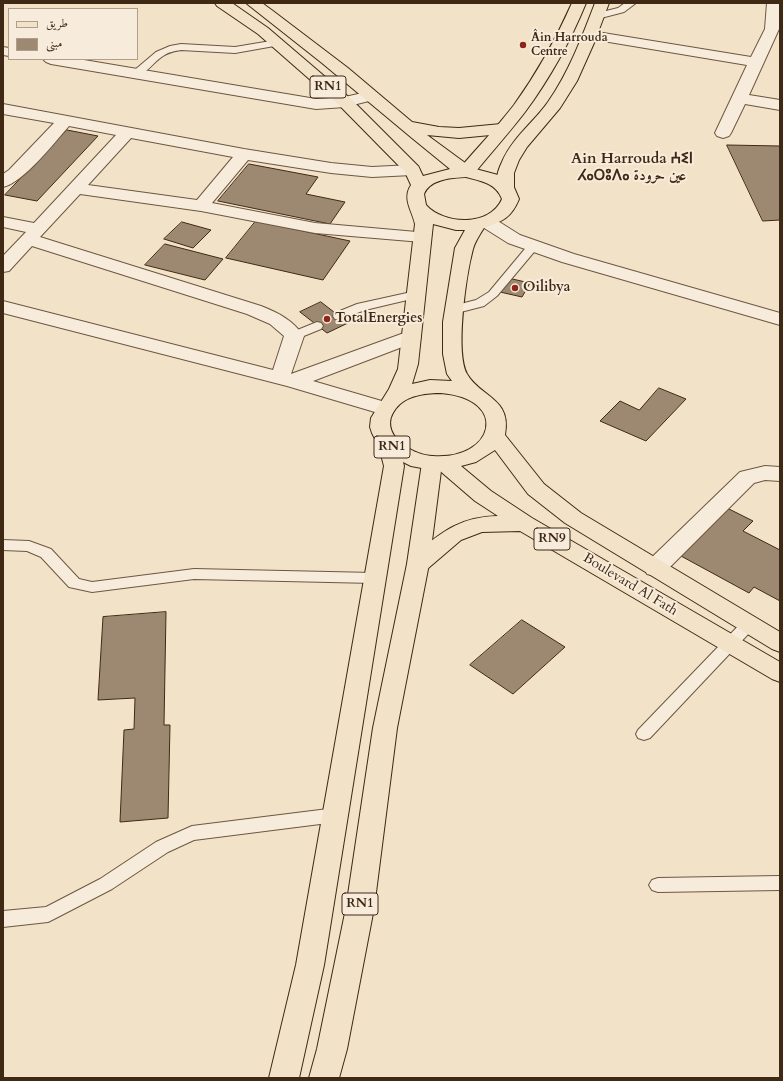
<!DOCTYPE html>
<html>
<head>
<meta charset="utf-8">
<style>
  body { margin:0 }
  #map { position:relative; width:783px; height:1081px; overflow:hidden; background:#f2e2c7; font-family:Cardo,Amiri,serif }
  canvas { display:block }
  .frame { position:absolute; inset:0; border:4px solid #402914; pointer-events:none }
  .legend { position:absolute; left:8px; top:8px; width:130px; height:52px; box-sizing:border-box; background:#f7ecdb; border:1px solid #ae9e8b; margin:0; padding:5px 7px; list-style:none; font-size:12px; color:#402914 }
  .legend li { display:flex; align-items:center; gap:8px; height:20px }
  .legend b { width:20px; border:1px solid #ae9e8b }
</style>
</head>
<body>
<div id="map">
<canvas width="783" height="1081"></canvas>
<div class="frame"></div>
<ul class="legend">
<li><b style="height:5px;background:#f2e2c7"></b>طريق</li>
<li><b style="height:11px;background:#9d8971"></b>مبنى</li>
</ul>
</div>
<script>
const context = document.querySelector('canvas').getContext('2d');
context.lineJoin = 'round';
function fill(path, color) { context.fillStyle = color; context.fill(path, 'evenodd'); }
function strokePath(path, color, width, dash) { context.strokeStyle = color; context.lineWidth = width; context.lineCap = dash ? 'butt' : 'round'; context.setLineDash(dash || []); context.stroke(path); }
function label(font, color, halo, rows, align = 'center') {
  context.font = font + ' Cardo,Amiri,"Noto Sans Tifinagh",serif'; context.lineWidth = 4; context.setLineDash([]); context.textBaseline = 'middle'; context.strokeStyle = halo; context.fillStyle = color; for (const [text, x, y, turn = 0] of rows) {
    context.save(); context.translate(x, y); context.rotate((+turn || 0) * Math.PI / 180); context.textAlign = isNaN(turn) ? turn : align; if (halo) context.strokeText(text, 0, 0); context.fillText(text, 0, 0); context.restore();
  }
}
const building = new Path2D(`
  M 67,130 L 98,136 L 37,201 L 5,195 Z
  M 727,145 L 780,146 L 780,220 L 763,221 Z
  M 249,164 L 318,177 L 306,194 L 345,202 L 330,224 L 218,201 Z
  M 256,221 L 350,241 L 323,280 L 226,258 Z
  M 182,222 L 211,230 L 193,248 L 164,239 Z
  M 165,244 L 223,259 L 205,280 L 145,265 Z
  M 508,278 L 530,283 L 522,297 L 500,292 Z
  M 321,302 L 348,323 L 327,333 L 300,312 Z
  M 659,388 L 686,399 L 646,441 L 600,421 L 620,401 L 639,410 Z
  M 727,508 L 753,521 L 743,531 L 780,550 L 780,601 L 754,587 L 749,593 L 681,556 Z
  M 166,612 L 164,725 L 170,725 L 168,818 L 120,822 L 124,730 L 134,729 L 135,698 L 98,700 L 103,617 Z
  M 522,620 L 565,647 L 513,694 L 470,665 Z`);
const service = new Path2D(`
  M 625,3 L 636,3 L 624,12 L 597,19 L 592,16 L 594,14 L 618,8 Z
  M 277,40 L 282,43 L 280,45 L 235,53 L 181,50 C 175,51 168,52 163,56 C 154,61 143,79 132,76 L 130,74 L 156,52 L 170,46 L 181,44 L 235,47 Z
  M 533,243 L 537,244 L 539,246 L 497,296 L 484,306 L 453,314 L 449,313 L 447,310 L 449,307 L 476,300 L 489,292 L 529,244 Z
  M 416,291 L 420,293 L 422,295 L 420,297 L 365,310 L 339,320 L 335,319 L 333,316 L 335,313 L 357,304 Z
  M 317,322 L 321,323 L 323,326 L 321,329 L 294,340 L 290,339 L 288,336 L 290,333 Z
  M 3,540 L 29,541 L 51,549 L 79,579 L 92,582 L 194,569 L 374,573 L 379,574 L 381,578 L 379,582 L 374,583 L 194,579 L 92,592 L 69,587 L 41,557 L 27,551 L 3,550 Z
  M 748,619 L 753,621 L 755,625 L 753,629 L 650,738 L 644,740 L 638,738 L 636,734 L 638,730 L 743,621 Z
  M 336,808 L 342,810 L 344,815 L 342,820 L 336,822 L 194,840 L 168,852 L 112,889 L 54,919 L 48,922 L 3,927 L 3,911 L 46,907 L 100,879 L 156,842 L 192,826 Z
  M 780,876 L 780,890 L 658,892 L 652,890 L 649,885 L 652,880 L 658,878 Z`);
const minor = new Path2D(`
  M 767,3 L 780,3 L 779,29 L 749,95 L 780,100 L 780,110 L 745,104 L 731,133 L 729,136 L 723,138 L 717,136 L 715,133 L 747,65 L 591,39 L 586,38 L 584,35 L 586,32 L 591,31 L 751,57 L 765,29 Z
  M 3,47 L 9,48 L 9,56 L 3,55 Z
  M 43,59 L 78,59 L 316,99 L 345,97 L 371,91 L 377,93 L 379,96 L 377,99 L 345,107 L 316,109 L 51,64 L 46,62 Z
  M 3,104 L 244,149 L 331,163 L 372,167 L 412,165 L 418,166 L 420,170 L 418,174 L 412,175 L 372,177 L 331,173 L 248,160 L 212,203 L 315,223 L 428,233 L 431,237 L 428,241 L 422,242 L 315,233 L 201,211 L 80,194 L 40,237 L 261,306 C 279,313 292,320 304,336 L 291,374 L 404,333 L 411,331 L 418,333 L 421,337 L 418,341 L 313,381 L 392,404 L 395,409 L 392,414 L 385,415 L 287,386 L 3,313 L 3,301 L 273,370 L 284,336 L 270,324 L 247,314 L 32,246 L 9,271 L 3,272 L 3,256 L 26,232 L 3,227 L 3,217 L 34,223 L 116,135 L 69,126 C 54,143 24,182 3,187 L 3,174 L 9,170 L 54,123 L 3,114 ZM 131,138 L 233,157 L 197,200 L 88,185 Z
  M 765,466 L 780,467 L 780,481 L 765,480 L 754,483 L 663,574 L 655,576 L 647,574 L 644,568 L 647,562 L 740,472 Z`);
const tertiary = new Path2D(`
  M 487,217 L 493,218 L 520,235 L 574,254 L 780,313 L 780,325 L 562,262 L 508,243 L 481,226 L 478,222 L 481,218 Z`);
const primary = new Path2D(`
  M 572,3 L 586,3 C 570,42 550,78 525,112 C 508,134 490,154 472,176 L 466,177 L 460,176 L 458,172 L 460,168 C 478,147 497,127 514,105 C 537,73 556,39 572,3 Z
  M 595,3 L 609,3 L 594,43 L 577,81 L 560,108 L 527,147 L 519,160 L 514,173 L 514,187 L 512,191 L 506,192 L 500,191 C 494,182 498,170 502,162 C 512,138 534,122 548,102 C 569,72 582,37 595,3 Z
  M 388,436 L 395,438 L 398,443 L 404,466 L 324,965 L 299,1078 L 269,1078 L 296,965 L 384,466 L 378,443 L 381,438 Z
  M 432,456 L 439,458 L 442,463 L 429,564 L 397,728 L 374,908 L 347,1049 L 339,1078 L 309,1078 L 317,1049 L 346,908 L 373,728 L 407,564 L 422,463 L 425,458 Z`);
const trunk = new Path2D(`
  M 215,3 L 232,3 L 268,28 L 351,99 L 418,166 L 423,176 L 450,169 L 412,138 L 322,63 L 246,3 L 262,3 L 273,11 L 348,68 L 412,122 L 439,127 L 459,128 L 501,124 L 507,126 L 509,129 L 507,132 L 501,134 L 459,138 L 427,135 L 472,168 L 498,175 L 513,185 L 519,199 C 511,218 503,221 484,228 C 480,234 475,242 473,249 C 466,275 455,352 467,374 C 481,398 512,398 505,435 L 544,484 L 581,513 L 780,632 L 780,652 L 772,649 L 565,523 L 528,494 L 495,450 L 476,462 L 461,466 L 491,491 L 532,518 L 780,662 L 780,682 L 772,679 L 520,531 L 482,532 L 461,540 L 426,570 L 418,572 L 410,570 L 407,564 L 410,558 C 440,534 457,517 498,516 L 475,501 L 439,470 L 427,469 L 411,466 L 389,455 L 378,445 L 372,433 L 370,427 L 371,418 L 389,389 L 398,369 L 415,224 C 412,210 402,199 411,185 L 405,172 L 339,105 L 258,34 L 217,6 ZM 466,177 C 481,181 496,183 502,199 C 490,227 444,225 426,205 L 424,194 C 430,179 451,178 466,177 ZM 433,224 L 456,230 L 465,230 L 455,248 L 443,322 L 443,354 L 447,374 L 452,381 L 430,380 L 412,384 L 418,364 ZM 441,393 C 511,399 494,461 432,456 C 407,454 373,429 400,404 C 410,395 427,393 441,393 Z`);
const markers = [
  [523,45,4,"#8f2418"],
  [515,288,4,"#8f2418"],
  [327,319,4,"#8f2418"]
];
const farPoinames = [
  ["Âin Harrouda",531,38],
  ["Centre",531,52]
];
const shields = [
  [328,87,36],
  [392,447,36],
  [552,539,36],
  [360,904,36]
];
const shieldNames = [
  ["RN1",328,87],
  ["RN1",392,447],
  ["RN9",552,539],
  ["RN1",360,904]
];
const poiNames = [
  ["Oilibya",523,288],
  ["TotalEnergies",335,319]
];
const streetNames = [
  ["Boulevard Al Fath",630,585,31]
];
const farDistrictnames = [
  ["Ain Harrouda ⵄⵉⵏ",632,160],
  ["ⵃⴰⵔⵓⴷⴰ عين حرودة",632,177]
];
fill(building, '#9d8971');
strokePath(building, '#402914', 1);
strokePath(service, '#6c5741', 2);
strokePath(minor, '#6c5741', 2);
strokePath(tertiary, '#6c5741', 2);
strokePath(primary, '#402914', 2);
strokePath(trunk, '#402914', 2);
fill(service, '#f7ecdb');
fill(minor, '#f7ecdb');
fill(tertiary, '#f7ecdb');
fill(primary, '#f2e2c7');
fill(trunk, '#f2e2c7');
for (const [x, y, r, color] of markers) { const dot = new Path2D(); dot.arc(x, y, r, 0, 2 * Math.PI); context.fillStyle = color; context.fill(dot); strokePath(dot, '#f7ecdb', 1.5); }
label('bold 12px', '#402914', '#f7ecdb', farPoinames, 'left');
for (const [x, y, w] of shields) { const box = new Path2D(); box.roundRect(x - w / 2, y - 11, w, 22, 3); context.fillStyle = '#f7ecdb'; context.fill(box); strokePath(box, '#402914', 1); }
label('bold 13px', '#402914', null, shieldNames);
label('bold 14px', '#402914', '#f7ecdb', poiNames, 'left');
label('14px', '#402914', '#f7ecdb', streetNames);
label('bold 15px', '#402914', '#f7ecdb', farDistrictnames);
</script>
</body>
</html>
